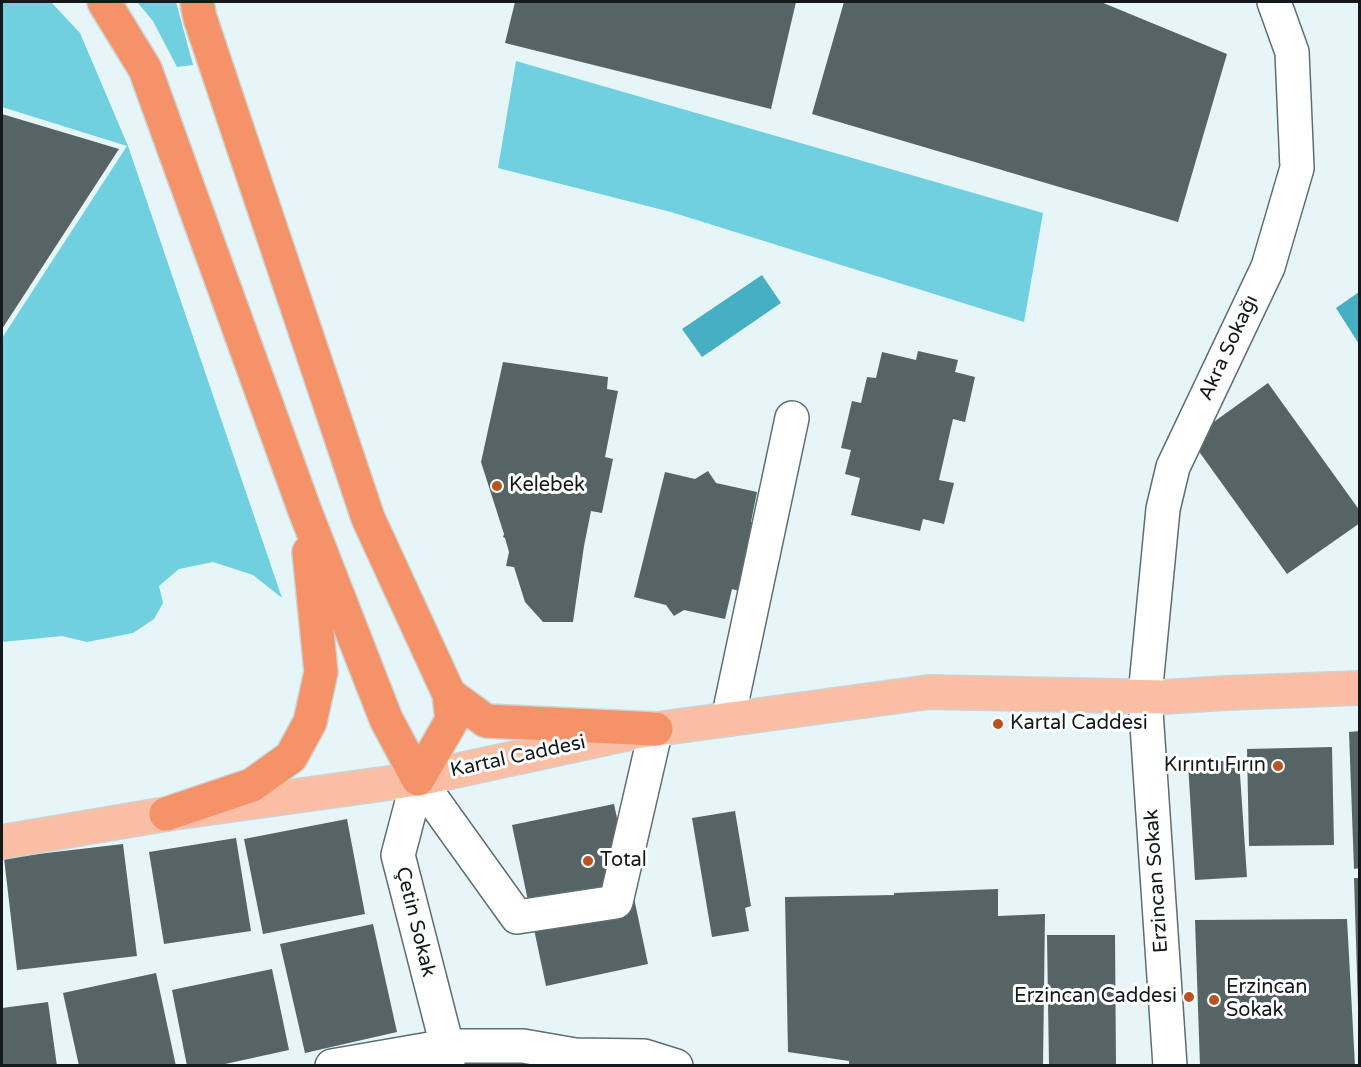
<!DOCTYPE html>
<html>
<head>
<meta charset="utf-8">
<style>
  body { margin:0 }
  #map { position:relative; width:1361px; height:1067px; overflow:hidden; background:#e5f5f8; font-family:"Varela Round",sans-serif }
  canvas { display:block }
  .frame { position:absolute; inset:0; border:3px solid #141a1b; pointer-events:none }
</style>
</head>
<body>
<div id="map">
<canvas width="1361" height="1067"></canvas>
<div class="frame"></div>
</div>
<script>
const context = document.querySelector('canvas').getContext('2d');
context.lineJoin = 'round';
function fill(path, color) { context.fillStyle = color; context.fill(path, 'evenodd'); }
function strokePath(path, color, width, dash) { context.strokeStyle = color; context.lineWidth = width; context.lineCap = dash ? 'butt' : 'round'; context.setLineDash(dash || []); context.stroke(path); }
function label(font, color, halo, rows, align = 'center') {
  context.font = font + ' "Varela Round",sans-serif'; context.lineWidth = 6; context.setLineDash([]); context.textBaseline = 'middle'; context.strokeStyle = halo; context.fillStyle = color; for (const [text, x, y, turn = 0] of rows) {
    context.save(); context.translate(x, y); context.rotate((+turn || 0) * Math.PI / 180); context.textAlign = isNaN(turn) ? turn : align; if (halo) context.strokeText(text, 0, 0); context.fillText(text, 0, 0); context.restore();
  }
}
const green = new Path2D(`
  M 2,2 L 51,2 L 80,33 L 128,146 L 282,598 L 253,575 L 213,562 L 179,569 L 159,586 L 163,603 L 154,619 L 133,633 L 87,642 L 62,636 L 2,642 L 2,338 L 127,146 L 2,107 Z
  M 137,2 L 176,2 L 193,65 L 177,67 L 153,21 Z
  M 516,61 L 1043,213 L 1024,322 L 671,212 L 498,168 Z`);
const water = new Path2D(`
  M 762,275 L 781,303 L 702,357 L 682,329 Z
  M 1359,292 L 1359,344 L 1336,308 Z`);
const building = new Path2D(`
  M 515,2 L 796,2 L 771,109 L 505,43 Z
  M 844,2 L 1101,2 L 1227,54 L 1178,222 L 812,114 Z
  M 2,114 L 119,149 L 2,329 Z
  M 918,351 L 958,360 L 955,372 L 975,377 L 965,422 L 953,419 L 939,480 L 954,483 L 944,524 L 923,519 L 920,531 L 851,515 L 860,478 L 845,474 L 851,450 L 841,448 L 852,401 L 861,403 L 867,377 L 876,378 L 882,352 L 916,360 Z
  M 503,362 L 608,377 L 607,389 L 618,391 L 605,457 L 613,459 L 602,513 L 591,511 L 584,546 L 573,622 L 543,622 L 525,602 L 514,567 L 506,566 L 509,552 L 505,538 L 503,537 L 504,534 L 481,462 Z
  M 1268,383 L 1360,511 L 1360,523 L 1287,574 L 1190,439 Z
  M 708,471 L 716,483 L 757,492 L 751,522 L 757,523 L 750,584 L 740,582 L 739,591 L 732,589 L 725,619 L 684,610 L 674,616 L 666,605 L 634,597 L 665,472 L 695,479 Z
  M 1360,731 L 1360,868 L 1354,869 L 1349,732 Z
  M 1332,747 L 1334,845 L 1249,846 L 1247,749 Z
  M 1239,760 L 1247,877 L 1195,880 L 1188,763 Z
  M 614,804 L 648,964 L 546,986 L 512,825 Z
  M 735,811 L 751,906 L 745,908 L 749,931 L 712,937 L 692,818 Z
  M 347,819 L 365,914 L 263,934 L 244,839 Z
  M 236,838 L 251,931 L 164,944 L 149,852 Z
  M 123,844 L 137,956 L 17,970 L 4,858 Z
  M 1354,878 L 1360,878 L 1360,1006 L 1358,1006 Z
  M 998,889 L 998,916 L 1045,914 L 1043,1066 L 849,1066 L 849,1061 L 788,1052 L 785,897 L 894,895 L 894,893 Z
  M 1347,919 L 1355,1066 L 1200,1066 L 1195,920 Z
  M 373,924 L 397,1032 L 305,1053 L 280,944 Z
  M 1047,935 L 1115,935 L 1116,1066 L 1049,1066 Z
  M 272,969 L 289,1050 L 216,1066 L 187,1066 L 172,990 Z
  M 156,973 L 176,1066 L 79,1066 L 63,993 Z
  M 48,1002 L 57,1066 L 2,1066 L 2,1008 Z`);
const minor = new Path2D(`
  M 728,719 L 792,418
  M 418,779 L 517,917 L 616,902 L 656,729
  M 418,779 L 398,855 L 447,1046 L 448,1066
  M 332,1066 L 447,1046 L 523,1046 L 575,1055 L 644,1056 L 676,1066
  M 1170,1066 L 1145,696 L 1163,509 L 1173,467 L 1268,267 L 1297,168 L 1292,52 L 1274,2`);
const major = new Path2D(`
  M 2,842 L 166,814 L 418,779 L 635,732 L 929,692 L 1164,697 L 1226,693 L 1360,688`);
const highway = new Path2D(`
  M 104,2 L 145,69 L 305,511 L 386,719 L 418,779
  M 197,2 L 200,18 L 368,518 L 449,694 L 452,720 L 418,779
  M 449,694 L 486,721 L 656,729
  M 166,814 L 252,785 L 291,757 L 310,722 L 321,672 L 309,552`);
const markers = [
  [497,486,6,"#b85322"],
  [998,724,6,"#b85322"],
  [1278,766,6,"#b85322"],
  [588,861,6,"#b85322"],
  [1189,997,6,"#b85322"],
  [1214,1000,6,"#b85322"]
];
const streetNames = [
  ["Akra Sokağı",1229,348,-65],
  ["Kartal Caddesi",518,757,-12],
  ["Erzincan Sokak",1157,881,-94],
  ["Çetin Sokak",415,922,76]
];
const poiNames = [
  ["Kelebek",509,486],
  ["Kartal Caddesi",1010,724],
  ["Kırıntı Fırın",1266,766,"right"],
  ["Total",600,861],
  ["Erzi̇ncan",1226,988],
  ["Sokak",1226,1011],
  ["Erzincan Caddesi",1177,997,"right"]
];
fill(green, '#70d0e0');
fill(water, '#46afc1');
fill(building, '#566466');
strokePath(minor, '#606e71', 36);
strokePath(major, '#d0d1d1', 36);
strokePath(highway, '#d0d1d1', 36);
strokePath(minor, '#fff', 33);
strokePath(major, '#f9bea4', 33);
strokePath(highway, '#f59268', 33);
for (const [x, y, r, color] of markers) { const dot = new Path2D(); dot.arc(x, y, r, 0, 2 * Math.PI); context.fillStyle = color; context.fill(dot); strokePath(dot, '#fff', 2); }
label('20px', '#141a1b', '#fff', streetNames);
label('20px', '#141a1b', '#fff', poiNames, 'left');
</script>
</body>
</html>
